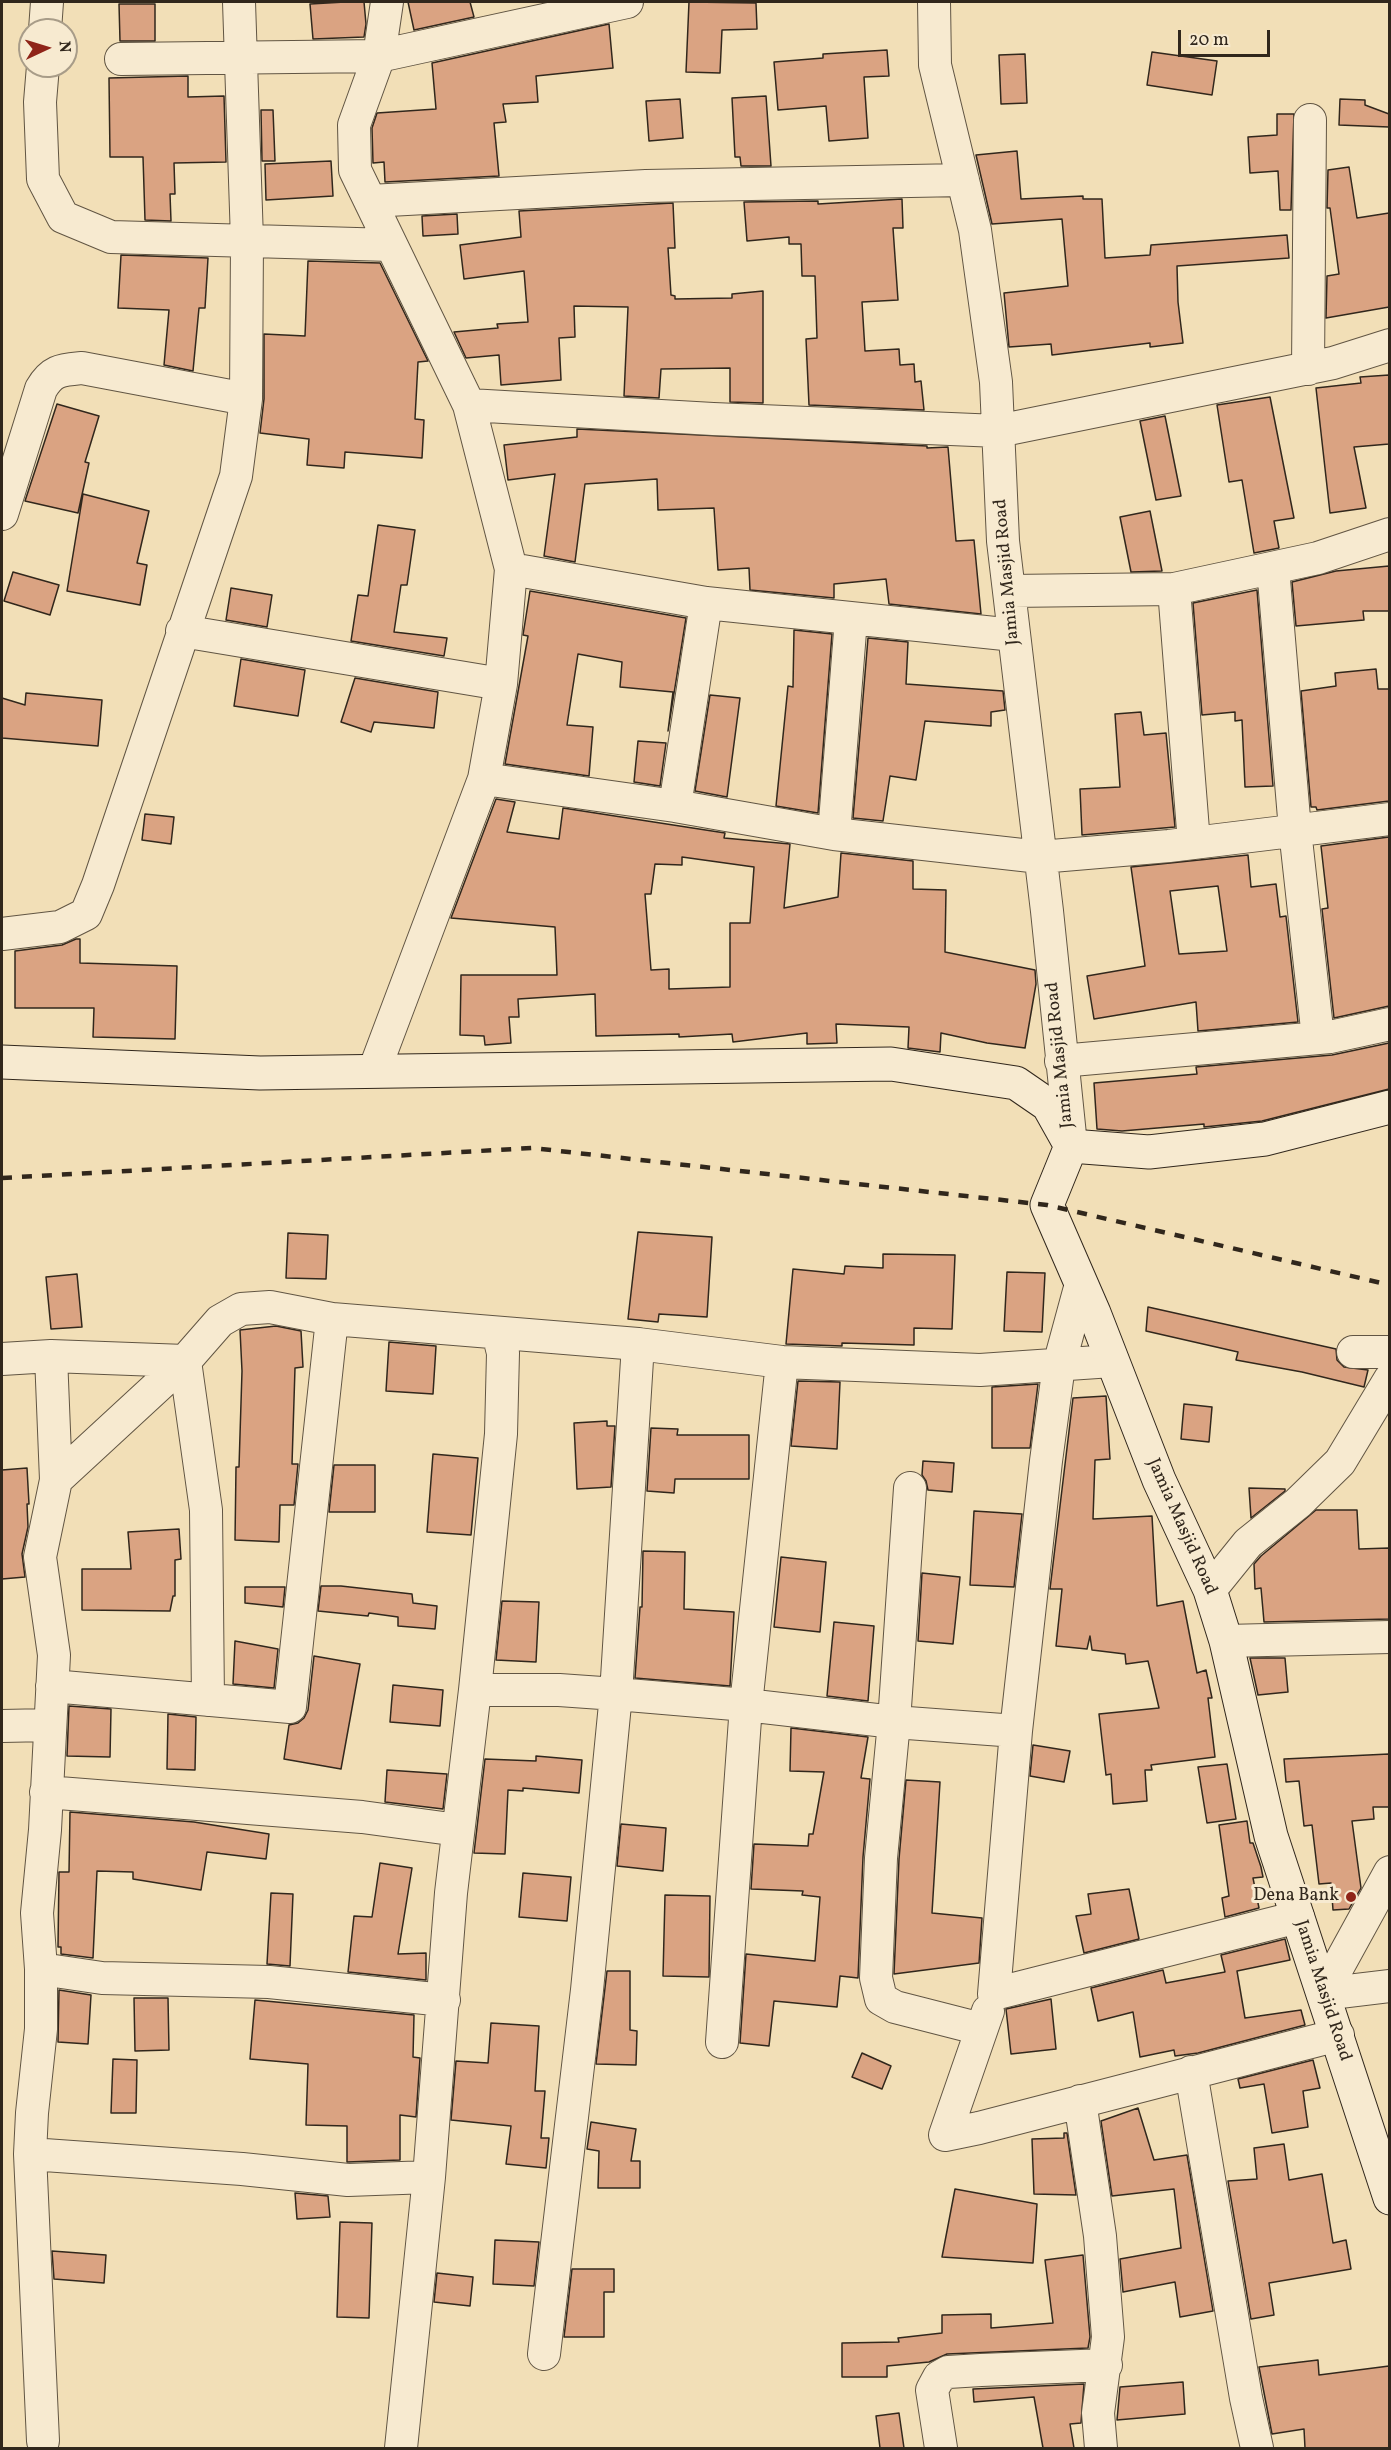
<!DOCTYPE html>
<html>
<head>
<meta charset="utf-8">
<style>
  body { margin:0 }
  #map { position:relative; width:1391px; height:2450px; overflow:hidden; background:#f2dfb7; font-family:Vollkorn,serif }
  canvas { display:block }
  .frame { position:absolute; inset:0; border:3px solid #31271c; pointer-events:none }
  .north { position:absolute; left:18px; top:18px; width:60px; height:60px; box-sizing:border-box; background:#f7ead0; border:2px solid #a89c88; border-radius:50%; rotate:86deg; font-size:16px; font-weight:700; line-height:24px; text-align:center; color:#31271c }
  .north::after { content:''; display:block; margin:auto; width:21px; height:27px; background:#8f2418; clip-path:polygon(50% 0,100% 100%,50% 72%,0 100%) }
  .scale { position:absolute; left:1178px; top:30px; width:92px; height:27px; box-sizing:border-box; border:3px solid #31271c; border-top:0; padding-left:8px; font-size:18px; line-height:21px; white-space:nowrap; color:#31271c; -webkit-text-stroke:4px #f7ead0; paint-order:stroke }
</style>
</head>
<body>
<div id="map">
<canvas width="1391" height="2450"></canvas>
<div class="frame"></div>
<div class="north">N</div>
<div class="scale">20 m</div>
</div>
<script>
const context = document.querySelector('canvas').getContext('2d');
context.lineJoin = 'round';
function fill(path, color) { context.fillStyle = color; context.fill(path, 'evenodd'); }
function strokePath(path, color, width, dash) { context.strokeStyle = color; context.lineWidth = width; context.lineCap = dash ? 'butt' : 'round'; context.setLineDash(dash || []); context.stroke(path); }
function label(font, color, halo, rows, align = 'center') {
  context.font = font + ' Vollkorn,serif'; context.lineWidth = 6; context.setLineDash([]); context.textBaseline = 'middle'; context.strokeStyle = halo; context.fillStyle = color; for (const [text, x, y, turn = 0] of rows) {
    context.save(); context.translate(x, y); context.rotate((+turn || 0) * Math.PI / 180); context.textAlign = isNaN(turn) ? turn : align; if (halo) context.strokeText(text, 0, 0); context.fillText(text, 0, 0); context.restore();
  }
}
const building = new Path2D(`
  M 345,2 L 364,2 L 366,24 L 364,37 L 313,39 L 310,4 Z
  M 408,2 L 470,2 L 474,17 L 414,30 Z
  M 689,2 L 756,3 L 757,29 L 722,30 L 720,73 L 686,72 Z
  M 119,4 L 155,4 L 155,41 L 120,41 Z
  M 609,24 L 613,68 L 536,76 L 538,102 L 503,104 L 506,122 L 494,123 L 499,176 L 385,182 L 384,162 L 373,163 L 372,128 L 377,113 L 436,109 L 432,63 Z
  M 887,50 L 889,76 L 864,77 L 868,138 L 829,141 L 826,106 L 778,110 L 774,62 L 823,58 L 823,54 Z
  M 1152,52 L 1217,61 L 1212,95 L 1147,85 Z
  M 1025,54 L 1027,103 L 1001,104 L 999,55 Z
  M 188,76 L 188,97 L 224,96 L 226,162 L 174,163 L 175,194 L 170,194 L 171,221 L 145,220 L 143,157 L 110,157 L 109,78 Z
  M 766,96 L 771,166 L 741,166 L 740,157 L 735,157 L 732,98 Z
  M 680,99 L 683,138 L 649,141 L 646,101 Z
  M 1340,99 L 1365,100 L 1365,105 L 1389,114 L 1389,127 L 1339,125 Z
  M 261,110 L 273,110 L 275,161 L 262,161 Z
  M 1277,114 L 1294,114 L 1291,210 L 1280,210 L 1278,171 L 1250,173 L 1248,137 L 1277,135 Z
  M 1017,151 L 1021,199 L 1083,196 L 1083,199 L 1102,199 L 1105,258 L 1150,255 L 1151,245 L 1287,235 L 1289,258 L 1177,266 L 1178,302 L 1183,343 L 1150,347 L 1150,343 L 1052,355 L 1051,344 L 1009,347 L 1004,293 L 1068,286 L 1062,219 L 992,224 L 976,155 Z
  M 331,161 L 333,196 L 266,200 L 265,164 Z
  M 1349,167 L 1357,218 L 1389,213 L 1389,307 L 1326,318 L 1327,276 L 1339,274 L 1330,208 L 1327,208 L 1328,170 Z
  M 902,199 L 903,228 L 893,228 L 898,300 L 862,302 L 865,351 L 899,349 L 900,365 L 914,364 L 915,382 L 921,381 L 924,410 L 809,405 L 806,339 L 817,338 L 815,276 L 802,276 L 801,244 L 789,244 L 789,237 L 747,241 L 744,202 L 818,201 L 818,204 Z
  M 673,203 L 675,248 L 668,248 L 671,295 L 675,296 L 675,299 L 732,298 L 732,294 L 763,291 L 763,403 L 730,402 L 730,368 L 661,369 L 659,398 L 624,396 L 628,307 L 574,306 L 575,337 L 559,338 L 561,380 L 501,385 L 499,355 L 466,358 L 454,332 L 498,328 L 497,324 L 528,322 L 524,271 L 464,279 L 460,245 L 521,237 L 519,211 Z
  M 457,214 L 458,234 L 423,236 L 422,216 Z
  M 121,255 L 208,258 L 205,308 L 199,308 L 193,371 L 164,365 L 169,310 L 118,308 Z
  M 308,261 L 380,263 L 428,361 L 418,362 L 415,419 L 424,420 L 422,458 L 345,452 L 344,468 L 307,465 L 309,439 L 260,433 L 264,399 L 264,334 L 305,336 Z
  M 1389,375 L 1389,444 L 1354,447 L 1366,508 L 1330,513 L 1316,388 L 1361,383 L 1360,377 Z
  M 1270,397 L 1294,518 L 1274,521 L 1279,548 L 1254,553 L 1242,480 L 1229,482 L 1217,405 Z
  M 57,404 L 99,416 L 85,462 L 89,463 L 78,513 L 25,501 Z
  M 1165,416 L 1181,496 L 1156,500 L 1140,421 Z
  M 577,429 L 927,446 L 927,448 L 948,447 L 956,541 L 974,540 L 981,614 L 889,604 L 886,579 L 834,584 L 834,598 L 750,590 L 749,568 L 718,570 L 714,508 L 658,510 L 657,479 L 585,484 L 575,562 L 544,556 L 555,474 L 508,480 L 504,445 L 577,437 Z
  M 83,494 L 149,511 L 137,563 L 147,565 L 140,605 L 67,591 Z
  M 1150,511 L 1162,571 L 1131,572 L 1120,517 Z
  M 378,525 L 415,530 L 407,585 L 401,585 L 394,632 L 447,638 L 444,656 L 351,641 L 358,595 L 368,596 Z
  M 1389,566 L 1389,611 L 1363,611 L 1364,620 L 1296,626 L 1292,582 L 1336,571 Z
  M 13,572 L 59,585 L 50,615 L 4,601 Z
  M 231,588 L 272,595 L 267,627 L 226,620 Z
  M 1257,590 L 1273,786 L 1245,787 L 1242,720 L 1235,721 L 1235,712 L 1202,715 L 1193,603 Z
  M 530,591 L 686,618 L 668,731 L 673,692 L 620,687 L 622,662 L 578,654 L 567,725 L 593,727 L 589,776 L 505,764 L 528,636 L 523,635 Z
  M 794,630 L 832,634 L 818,813 L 776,806 L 788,686 L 793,687 Z
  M 868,638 L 908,642 L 906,684 L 1003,691 L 1005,710 L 991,712 L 991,726 L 925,721 L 916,780 L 890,776 L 883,821 L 853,818 Z
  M 241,659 L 305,670 L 298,716 L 234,706 Z
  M 1376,669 L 1378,689 L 1389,689 L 1389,801 L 1317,810 L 1316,807 L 1311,807 L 1301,691 L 1336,686 L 1335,673 Z
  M 355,678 L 438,692 L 434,728 L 374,722 L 371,732 L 341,722 Z
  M 26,693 L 102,700 L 98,746 L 2,738 L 2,698 L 25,705 Z
  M 710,695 L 740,698 L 727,797 L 695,791 Z
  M 1141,712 L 1144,735 L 1166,733 L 1175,827 L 1082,835 L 1080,789 L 1120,787 L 1115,714 Z
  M 638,741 L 666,743 L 660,786 L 634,782 Z
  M 496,799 L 515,802 L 507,832 L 559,839 L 563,808 L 725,833 L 724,838 L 790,844 L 784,908 L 838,897 L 841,853 L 913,861 L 913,889 L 946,890 L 945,952 L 1035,970 L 1036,984 L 1025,1048 L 987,1043 L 941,1033 L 940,1052 L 908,1048 L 909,1027 L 836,1024 L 837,1043 L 807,1044 L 807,1033 L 733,1042 L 732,1034 L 679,1037 L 679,1034 L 596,1036 L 595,994 L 518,999 L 519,1017 L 509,1017 L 511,1043 L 485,1045 L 484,1036 L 460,1035 L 461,975 L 557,975 L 555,927 L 451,918 ZM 682,857 L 754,867 L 750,923 L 730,923 L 730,987 L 669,989 L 669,969 L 651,970 L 645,894 L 651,894 L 655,864 L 682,865 Z
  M 145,814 L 174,817 L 171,844 L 142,840 Z
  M 1389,837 L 1389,1006 L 1334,1018 L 1322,909 L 1328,908 L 1321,846 Z
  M 1248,855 L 1251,887 L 1276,884 L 1280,917 L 1286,916 L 1298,1022 L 1198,1031 L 1196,1002 L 1094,1019 L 1087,976 L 1145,966 L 1131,867 ZM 1218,886 L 1227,951 L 1179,954 L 1170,891 Z
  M 76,939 L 80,939 L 80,963 L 177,966 L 175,1039 L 93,1037 L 94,1008 L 15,1008 L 15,951 L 62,945 Z
  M 1389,1043 L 1389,1089 L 1262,1121 L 1204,1127 L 1204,1124 L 1122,1131 L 1097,1129 L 1094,1083 L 1197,1074 L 1196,1067 L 1332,1055 Z
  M 638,1232 L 712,1237 L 707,1317 L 659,1314 L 658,1322 L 628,1319 Z
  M 288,1233 L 328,1235 L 326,1279 L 286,1278 Z
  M 883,1254 L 955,1255 L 952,1329 L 914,1328 L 914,1345 L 842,1343 L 842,1346 L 786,1344 L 793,1269 L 844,1274 L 845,1266 L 883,1268 Z
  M 1007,1272 L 1045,1273 L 1042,1332 L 1004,1331 Z
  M 77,1274 L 82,1327 L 51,1329 L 46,1277 Z
  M 1148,1307 L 1336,1349 L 1337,1360 L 1344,1367 L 1368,1370 L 1364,1387 L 1302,1372 L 1236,1360 L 1238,1352 L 1146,1331 Z
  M 276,1326 L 301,1331 L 303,1367 L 295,1368 L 292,1464 L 298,1464 L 294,1505 L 280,1505 L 279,1542 L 235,1540 L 236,1467 L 239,1467 L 242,1371 L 240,1330 Z
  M 389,1342 L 436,1346 L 433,1394 L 386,1391 Z
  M 798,1381 L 840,1382 L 837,1449 L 791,1446 Z
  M 1038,1384 L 1030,1448 L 992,1448 L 992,1387 Z
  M 1106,1396 L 1110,1459 L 1095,1460 L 1093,1519 L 1152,1516 L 1157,1606 L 1183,1601 L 1197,1673 L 1206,1670 L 1212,1698 L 1208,1698 L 1215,1757 L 1151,1765 L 1152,1770 L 1145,1770 L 1147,1801 L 1113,1804 L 1111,1774 L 1106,1775 L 1099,1714 L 1159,1708 L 1148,1661 L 1126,1664 L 1125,1654 L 1092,1650 L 1090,1636 L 1087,1649 L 1056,1646 L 1062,1589 L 1050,1589 L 1073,1398 Z
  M 1184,1404 L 1212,1407 L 1209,1442 L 1181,1439 Z
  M 607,1421 L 607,1426 L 615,1426 L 611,1487 L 577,1489 L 574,1423 Z
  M 651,1428 L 678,1429 L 677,1435 L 749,1435 L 749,1479 L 675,1479 L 674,1493 L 647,1491 Z
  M 433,1454 L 478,1458 L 471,1535 L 427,1532 Z
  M 923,1461 L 954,1463 L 952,1492 L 928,1490 L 926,1481 L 922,1475 Z
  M 334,1465 L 375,1465 L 375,1512 L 329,1512 Z
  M 27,1468 L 29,1504 L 27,1504 L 28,1527 L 22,1554 L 25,1577 L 2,1579 L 2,1470 Z
  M 1249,1488 L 1285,1489 L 1285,1491 L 1251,1518 Z
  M 1316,1510 L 1357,1510 L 1359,1549 L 1389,1548 L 1389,1619 L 1264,1622 L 1261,1588 L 1255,1589 L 1254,1564 L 1261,1556 Z
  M 974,1511 L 1022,1514 L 1014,1587 L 970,1585 Z
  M 179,1529 L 181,1559 L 175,1560 L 175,1596 L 173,1596 L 170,1611 L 82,1610 L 82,1569 L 131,1569 L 128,1532 Z
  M 643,1551 L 685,1552 L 684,1609 L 734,1612 L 730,1686 L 635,1678 L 640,1607 L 642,1607 Z
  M 781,1557 L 826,1562 L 820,1632 L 774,1627 Z
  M 922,1573 L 960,1577 L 953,1644 L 918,1641 Z
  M 321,1586 L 341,1586 L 412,1594 L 413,1603 L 437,1606 L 435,1629 L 398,1626 L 398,1617 L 369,1613 L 368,1616 L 318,1611 Z
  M 245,1587 L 285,1587 L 283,1607 L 245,1603 Z
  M 502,1601 L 539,1602 L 536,1662 L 496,1660 Z
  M 834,1622 L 874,1626 L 868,1701 L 827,1696 Z
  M 235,1641 L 278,1649 L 274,1688 L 233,1684 Z
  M 314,1656 L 360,1664 L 341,1769 L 284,1759 L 289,1725 L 298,1723 L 304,1718 L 308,1710 Z
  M 1250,1658 L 1285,1658 L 1288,1692 L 1258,1695 Z
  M 393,1685 L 443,1690 L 440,1726 L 390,1722 Z
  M 69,1706 L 111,1709 L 110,1757 L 67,1756 Z
  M 168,1714 L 196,1717 L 195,1770 L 167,1769 Z
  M 791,1728 L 868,1737 L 861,1778 L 870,1779 L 863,1857 L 858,1978 L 840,1976 L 837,2007 L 774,2001 L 769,2046 L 740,2043 L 746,1954 L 815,1961 L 820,1897 L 802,1895 L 803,1891 L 751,1889 L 754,1844 L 808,1846 L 809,1834 L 813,1834 L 824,1772 L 790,1771 Z
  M 1033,1745 L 1070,1751 L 1064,1782 L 1030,1776 Z
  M 1389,1754 L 1389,1807 L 1373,1807 L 1374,1819 L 1352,1821 L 1361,1888 L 1349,1909 L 1333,1910 L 1331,1883 L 1319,1884 L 1312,1825 L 1304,1826 L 1299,1781 L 1286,1782 L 1284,1759 Z
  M 536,1756 L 582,1760 L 579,1793 L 523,1788 L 523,1791 L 508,1790 L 505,1854 L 474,1853 L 485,1759 L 536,1761 Z
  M 1227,1764 L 1236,1819 L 1207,1823 L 1198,1767 Z
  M 387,1770 L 447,1774 L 443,1809 L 385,1802 Z
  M 906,1780 L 940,1782 L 932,1913 L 982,1918 L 979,1963 L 894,1974 L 899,1859 Z
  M 70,1812 L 194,1822 L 269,1834 L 266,1859 L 207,1852 L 201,1890 L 133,1879 L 133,1872 L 97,1871 L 93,1958 L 61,1954 L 61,1947 L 58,1947 L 59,1872 L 69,1872 Z
  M 1247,1821 L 1250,1843 L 1253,1843 L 1261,1867 L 1263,1877 L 1253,1878 L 1259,1908 L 1225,1917 L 1222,1898 L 1229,1896 L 1219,1825 Z
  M 621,1824 L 666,1828 L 663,1871 L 617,1866 Z
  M 380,1863 L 412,1868 L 398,1954 L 426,1953 L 426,1980 L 348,1972 L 354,1916 L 372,1917 Z
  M 523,1873 L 571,1877 L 567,1921 L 519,1917 Z
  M 1129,1889 L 1139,1939 L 1084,1953 L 1076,1916 L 1091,1914 L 1088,1894 Z
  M 271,1893 L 293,1894 L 290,1966 L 267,1964 Z
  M 665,1895 L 710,1896 L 709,1977 L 663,1976 Z
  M 1285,1939 L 1290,1960 L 1237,1971 L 1245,2018 L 1301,2010 L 1305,2025 L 1198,2053 L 1175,2056 L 1174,2050 L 1140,2057 L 1133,2012 L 1098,2021 L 1091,1988 L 1163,1970 L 1166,1983 L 1225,1972 L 1221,1955 Z
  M 607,1971 L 630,1971 L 630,2030 L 637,2031 L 636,2065 L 596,2064 Z
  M 59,1990 L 91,1995 L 88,2044 L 58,2042 Z
  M 134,1998 L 168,1998 L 169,2050 L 135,2051 Z
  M 1051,1999 L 1056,2049 L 1011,2054 L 1006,2009 Z
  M 255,2000 L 414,2015 L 413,2057 L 420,2058 L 416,2117 L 400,2115 L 400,2160 L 347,2162 L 347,2126 L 306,2125 L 308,2064 L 250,2059 Z
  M 491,2023 L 539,2026 L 535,2091 L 545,2091 L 541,2138 L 549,2138 L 546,2168 L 506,2164 L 511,2126 L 451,2120 L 456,2061 L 488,2063 Z
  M 862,2053 L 891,2066 L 882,2089 L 852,2077 Z
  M 113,2059 L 137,2060 L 136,2113 L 111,2113 Z
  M 1313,2060 L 1320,2088 L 1303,2091 L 1308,2127 L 1272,2133 L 1264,2084 L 1240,2088 L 1238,2079 Z
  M 1138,2108 L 1154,2160 L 1187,2155 L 1213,2311 L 1180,2317 L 1175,2282 L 1123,2292 L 1120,2259 L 1181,2248 L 1174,2189 L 1112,2196 L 1101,2121 Z
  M 591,2122 L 636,2129 L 631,2161 L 640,2161 L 640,2188 L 598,2188 L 599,2151 L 587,2149 Z
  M 1064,2133 L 1067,2133 L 1076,2195 L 1034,2194 L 1032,2139 L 1064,2138 Z
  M 1284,2144 L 1289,2180 L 1322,2174 L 1333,2243 L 1346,2240 L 1351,2269 L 1269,2283 L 1274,2315 L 1251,2319 L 1228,2181 L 1257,2179 L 1254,2148 Z
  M 955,2189 L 1037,2204 L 1033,2263 L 942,2257 Z
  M 295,2193 L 328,2196 L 330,2217 L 297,2219 Z
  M 340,2222 L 372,2223 L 369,2318 L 337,2317 Z
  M 495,2240 L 539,2242 L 534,2286 L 493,2284 Z
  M 52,2251 L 106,2255 L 104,2283 L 54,2279 Z
  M 1083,2255 L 1090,2337 L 1088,2348 L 947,2354 L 929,2362 L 887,2366 L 887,2377 L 842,2377 L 842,2343 L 899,2342 L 898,2338 L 942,2333 L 942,2315 L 991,2314 L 991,2328 L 1053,2323 L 1045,2260 Z
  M 572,2269 L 614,2269 L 614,2292 L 604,2292 L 604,2337 L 564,2337 Z
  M 437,2273 L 473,2277 L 470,2306 L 434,2302 Z
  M 1318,2360 L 1319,2375 L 1389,2366 L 1389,2448 L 1305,2448 L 1304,2429 L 1272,2434 L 1259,2367 Z
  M 1183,2382 L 1185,2414 L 1117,2420 L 1120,2387 Z
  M 1084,2384 L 1081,2423 L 1070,2424 L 1074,2448 L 1043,2448 L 1034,2397 L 974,2402 L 973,2389 Z
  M 899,2413 L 904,2448 L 880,2448 L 876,2416 Z`);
const street = new Path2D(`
  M 387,2 L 379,56 L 354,125 L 355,170 L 469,405
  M 934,2 L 935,65 L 975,230 L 996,382 L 1003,541 L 1047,911 L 1071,1145
  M 45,30 L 47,2
  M 121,59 L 379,56 L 627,2
  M 43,66 L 40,102 L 43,179 L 63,217 L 111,237 L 391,245
  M 370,201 L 646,186 L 963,180
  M 1308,369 L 1310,120
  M 2,514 L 41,389 C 52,370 61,370 82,368 L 246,399
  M 1273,568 L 1295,830 L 1318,1038
  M 1174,589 L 1194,843
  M 1009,591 L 1174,589 L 1318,558 L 1390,534
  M 182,631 L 501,684
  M 1014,635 L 706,603 L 511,569 L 469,405 L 713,419 L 998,431 L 1333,363 L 1390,345
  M 484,779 L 675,806 L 834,834 L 1040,857 L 1169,846 L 1390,819
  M 675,806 L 706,603
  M 834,834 L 851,619
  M 2,934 L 60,927 L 86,914 L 98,885 L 236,476 L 246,399 L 247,240 L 239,2
  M 1061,1061 L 1330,1037 L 1390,1024
  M 374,1071 L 484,779 L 501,684 L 511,569
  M 498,1333 L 503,1353 L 501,1434 L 475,1690 L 559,1690 L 616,1694 L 638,1344 L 782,1362 L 980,1370 L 1112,1361
  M 1353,1352 L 1390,1352
  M 2,1359 L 51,1356 L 185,1361 L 220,1321 L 241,1309 L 270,1307 L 332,1319 L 638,1344
  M 185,1361 L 206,1510 L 208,1700
  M 782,1362 L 746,1705 L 894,1722 L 1016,1731 L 1046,1461 L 1059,1365 L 1081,1284
  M 56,1480 L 185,1361
  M 910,1488 L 894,1722 L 881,1858 L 876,1978 L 881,1999 L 895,2007 L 981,2029
  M 1210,1590 L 1248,1543 L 1298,1503 L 1340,1462 L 1390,1379
  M 1226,1641 L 1390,1637
  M 52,1686 L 290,1707 L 332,1319
  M 2,1726 L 49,1725
  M 1016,1731 L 994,1994 L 1298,1917
  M 46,1792 L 362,1817 L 458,1830
  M 41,1969 L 102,1978 L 269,1982 L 444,2000
  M 1323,1994 L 1390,1872
  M 1323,1994 L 1390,1986
  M 988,2011 L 945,2135 L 979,2128 L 1338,2035
  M 1191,2072 L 1246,2398 L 1257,2448
  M 1080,2101 L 1100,2236 L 1108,2337 L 1098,2413 L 1101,2448
  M 30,2154 L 242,2169 L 348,2180 L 429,2177 L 451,1893 L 475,1690
  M 544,2354 L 587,1990 L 616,1694 L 746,1705 L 722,2042
  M 43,2441 L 30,2154 L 32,2113 L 41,2029 L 41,1969 L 37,1913 L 45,1830 L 54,1655 L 40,1557 L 56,1480 L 51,1356
  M 401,2448 L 429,2177
  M 941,2448 L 932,2390 L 939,2377 L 948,2372 L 981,2370 L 1106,2365`);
const secondary = new Path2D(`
  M 2,1062 L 260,1073 L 891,1064 L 1016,1083 L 1048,1105 L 1071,1146 L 1149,1152 L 1265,1139 L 1390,1107
  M 1071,1146 L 1047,1205 L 1094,1313 L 1159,1480 L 1210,1590 L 1226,1641 L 1271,1836 L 1390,2198`);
const rail = new Path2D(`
  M 2,1178 L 532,1148 L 1047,1205 L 1390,1285`);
const markers = [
  [1351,1897,6,"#8f2418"]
];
const streetNames = [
  ["Jamia Masjid Road",1008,572,-95],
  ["Jamia Masjid Road",1061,1055,-96],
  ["Jamia Masjid Road",1181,1527,66],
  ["Jamia Masjid Road",1322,1991,72]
];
const poiNames = [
  ["Dena Bank",1339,1897]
];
fill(building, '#daa382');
strokePath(building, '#31271c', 1.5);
strokePath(street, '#615543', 34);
strokePath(secondary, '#31271c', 35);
strokePath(street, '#f7ead0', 32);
strokePath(secondary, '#f7ead0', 33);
strokePath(rail, '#31271c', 4.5, [10, 10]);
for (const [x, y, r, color] of markers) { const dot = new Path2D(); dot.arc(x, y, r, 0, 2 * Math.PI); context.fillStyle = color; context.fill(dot); strokePath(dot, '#f7ead0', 2); }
label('18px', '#31271c', '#f7ead0', streetNames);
label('18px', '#31271c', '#f7ead0', poiNames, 'right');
</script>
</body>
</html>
